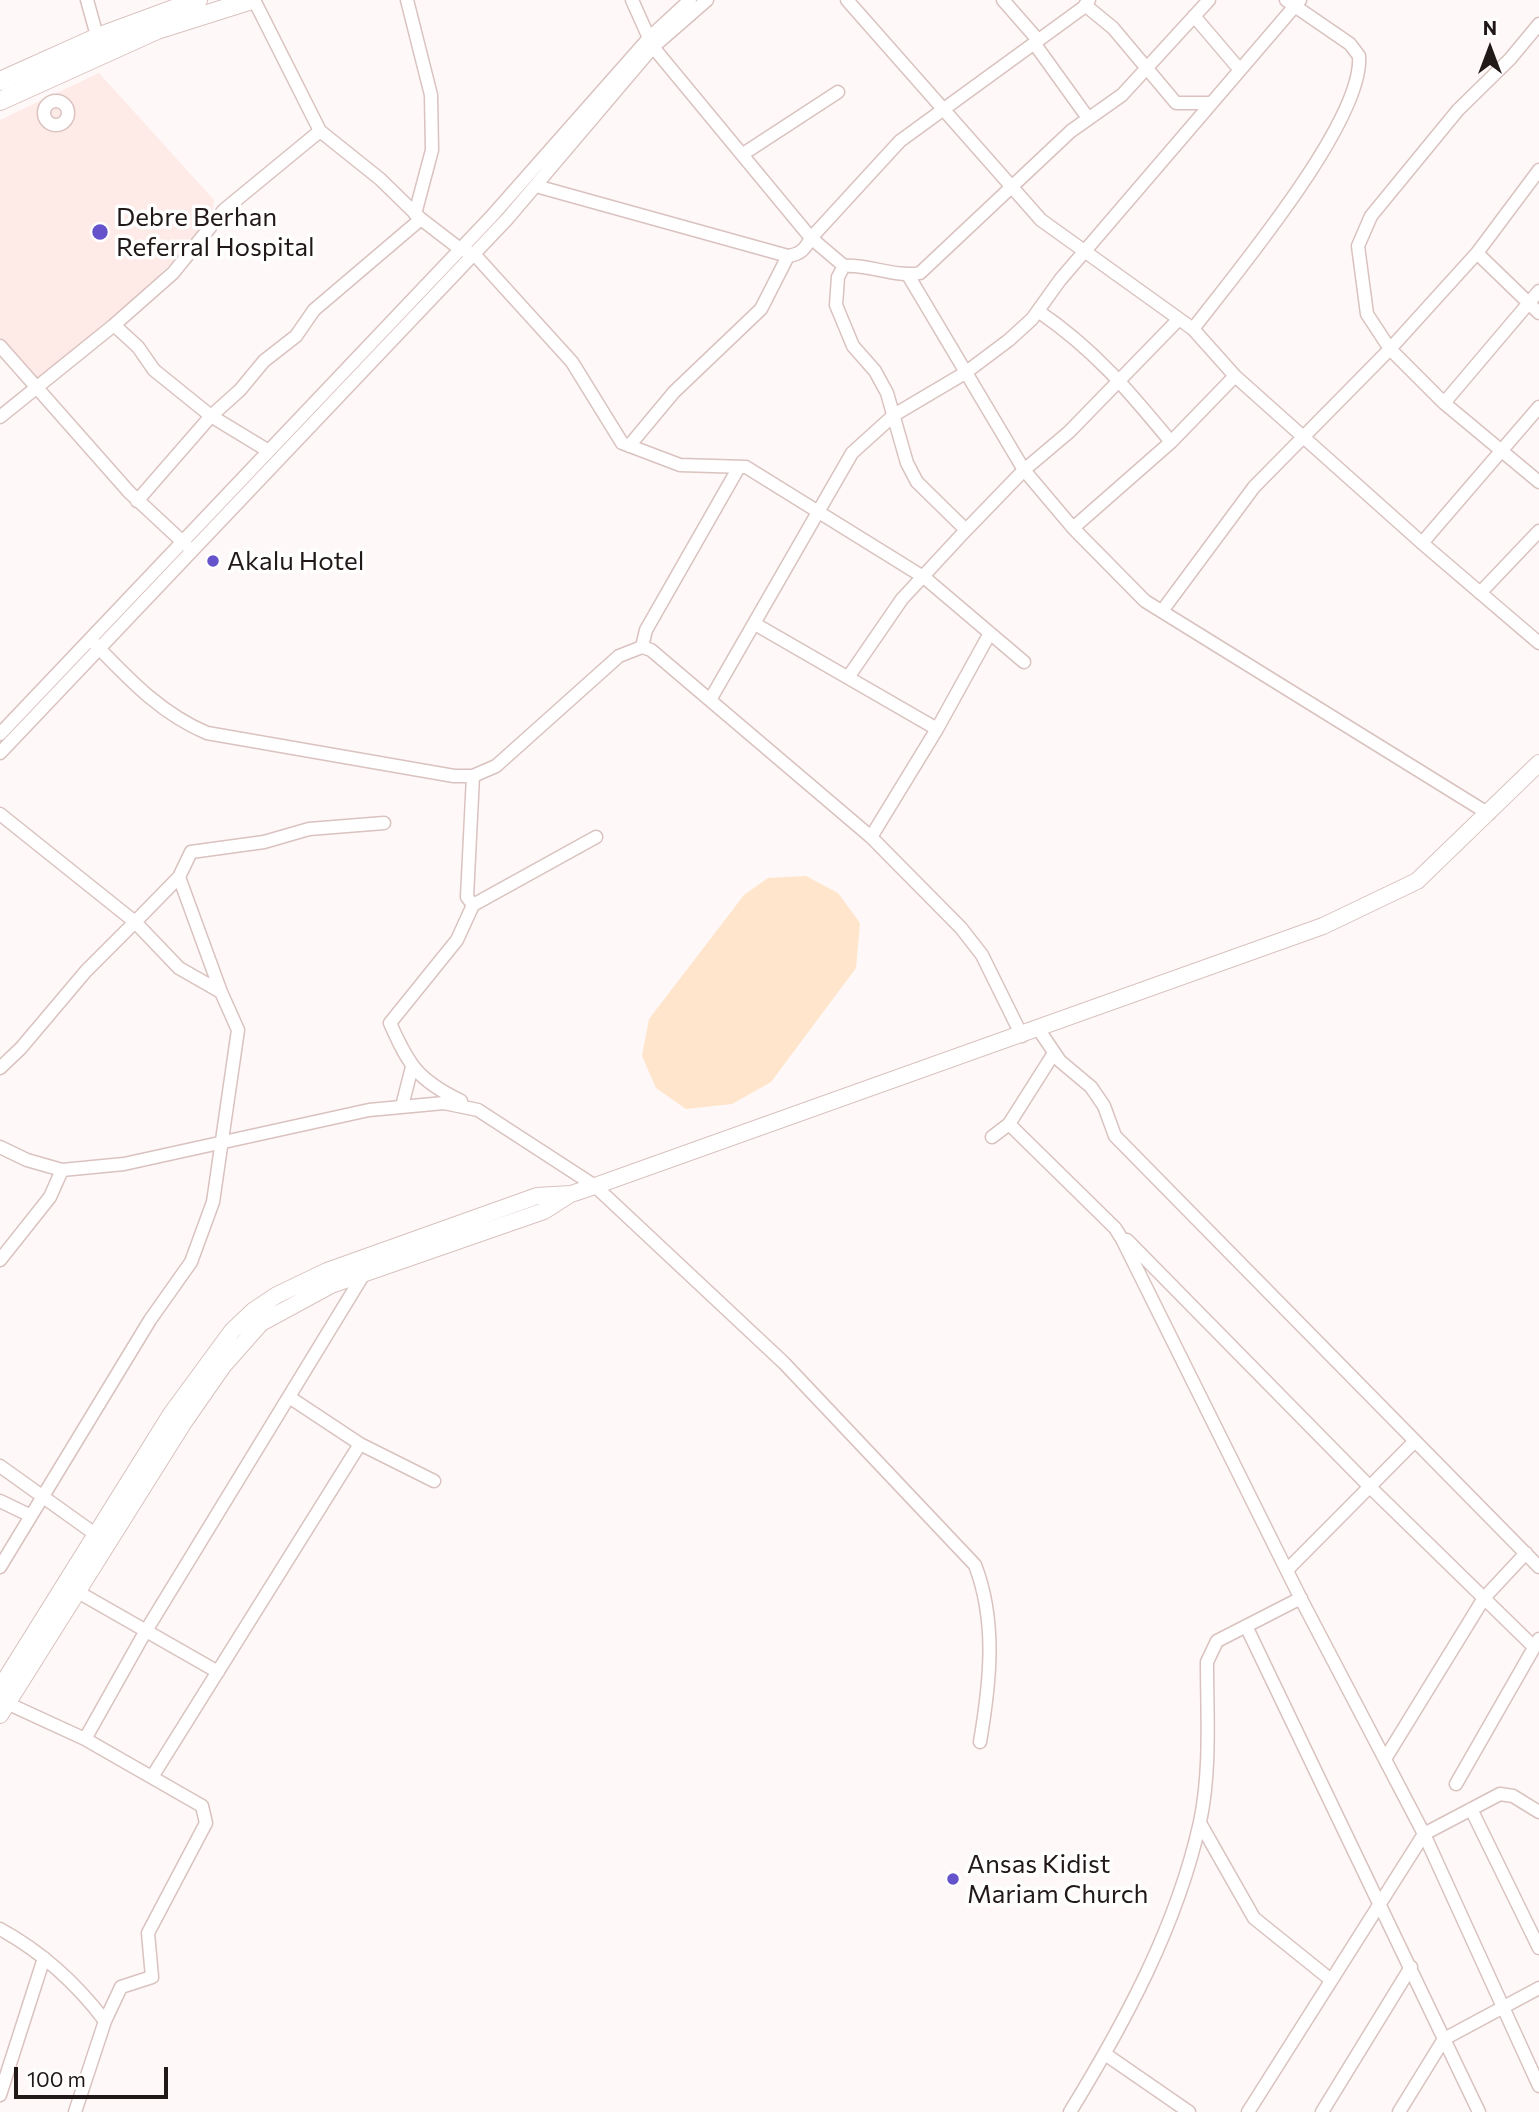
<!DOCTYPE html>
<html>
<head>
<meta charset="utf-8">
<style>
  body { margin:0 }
  #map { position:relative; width:1539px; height:2112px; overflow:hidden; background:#fef9f8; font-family:Commissioner,sans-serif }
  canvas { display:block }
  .north { position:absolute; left:1455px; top:14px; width:70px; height:70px; -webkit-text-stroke:5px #fff; paint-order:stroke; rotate:0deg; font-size:19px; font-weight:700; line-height:28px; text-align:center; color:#211918 }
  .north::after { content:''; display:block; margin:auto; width:24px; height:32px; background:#211918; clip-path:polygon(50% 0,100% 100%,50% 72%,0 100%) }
  .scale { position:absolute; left:14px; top:2067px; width:154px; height:32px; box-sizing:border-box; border:4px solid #211918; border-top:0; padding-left:9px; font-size:21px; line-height:24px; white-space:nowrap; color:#211918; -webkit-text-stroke:5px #fff; paint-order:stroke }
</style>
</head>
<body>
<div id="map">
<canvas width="1539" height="2112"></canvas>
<div class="north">N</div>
<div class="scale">100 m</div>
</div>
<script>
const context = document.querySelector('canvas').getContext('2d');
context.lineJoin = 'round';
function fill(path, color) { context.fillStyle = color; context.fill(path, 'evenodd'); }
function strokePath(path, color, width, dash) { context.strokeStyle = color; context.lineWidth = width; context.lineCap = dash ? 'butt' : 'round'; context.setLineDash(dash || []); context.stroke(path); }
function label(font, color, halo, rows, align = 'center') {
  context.font = font + ' Commissioner,sans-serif'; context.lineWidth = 7; context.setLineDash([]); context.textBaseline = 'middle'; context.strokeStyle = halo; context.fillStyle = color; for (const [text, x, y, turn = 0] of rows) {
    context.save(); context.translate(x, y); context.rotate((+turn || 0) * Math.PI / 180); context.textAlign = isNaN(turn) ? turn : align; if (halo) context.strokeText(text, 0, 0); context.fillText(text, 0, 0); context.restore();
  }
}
const built = new Path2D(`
  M 99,73 L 214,200 L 212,216 L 187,248 L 134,299 L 36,380 L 0,337 L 0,120 Z`);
const green = new Path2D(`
  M 806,876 L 838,893 L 860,923 L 856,968 L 771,1082 L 732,1104 L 686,1109 L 656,1088 L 642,1056 L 649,1019 L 744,895 L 768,878 Z`);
const minor = new Path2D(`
  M 87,0 L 99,43
  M 254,0 L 320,131 L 380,179 L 421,219 L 460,249 L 474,254 L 572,362 L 622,443 L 680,465 L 746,467 L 925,578 L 1024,662
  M 407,0 L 431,95 L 432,150 L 415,214
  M 847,0 L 1041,220 L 1193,329 L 1235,376 L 1422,543 L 1539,643
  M 1003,0 L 1038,40
  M 1085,5 L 1113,28 L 1176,103 L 1212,103
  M 1194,16 L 1240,70
  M 1539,24 L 1510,59 L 1458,110 L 1371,216 L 1358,246 L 1367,314 L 1390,349 L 1477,253 L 1539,170
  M 1034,43 L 1088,118
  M44 113a12 12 0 1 1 24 0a12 12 0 1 1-24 0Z
  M 743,154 L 838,92
  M 536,186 L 788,256 C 801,254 805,249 811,238 L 653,47 L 632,0
  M 1477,253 L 1539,313
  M 844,266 L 811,238 L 900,141 L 1084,7 L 1089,0
  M 908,275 L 1024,470 L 966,530 L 917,482 L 907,463 L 887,393 L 875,371 L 853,346 L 836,305 L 838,277 L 844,266 C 869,264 896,278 920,273 L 1071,131 L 1122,95 L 1209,0
  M 1038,311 C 1095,350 1128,390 1171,442
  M 1179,319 L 1069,432 L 1024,470 L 1073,528 L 1145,601 L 1489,814
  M 114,325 L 173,273 L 224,210 L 320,131
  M 1193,329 C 1235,274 1364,121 1359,56 L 1350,44 L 1286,0
  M 0,346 L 129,492 L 186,545
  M 1444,403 L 1539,291
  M 0,417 L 114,325 L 138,347 L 154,370 L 211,416 L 267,450
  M 629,446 L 674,392 L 761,309 L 788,256
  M 137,501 L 211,416 L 240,390 L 264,361 L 296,336 L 314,310 L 421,219
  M 1073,528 L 1171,442 L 1235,376
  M 1422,543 L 1539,407
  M 1480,593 L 1539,531
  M 1162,611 L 1254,487 L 1390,349 L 1444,403 L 1539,482
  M 755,624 L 937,729
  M 90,639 C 126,676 159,713 207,733 L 454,776 L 473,776 L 496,766 L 619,656 L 642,647 L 651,650 L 871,837 L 961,928 L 982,955 L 1022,1036
  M 642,647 L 646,630 L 739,467
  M 849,676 L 902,599 L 966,530
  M 710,700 L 852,453 L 894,415 L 965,373 L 1009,340 L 1032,319 L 1060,280 L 1300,0
  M 0,734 L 491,217 L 649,38 L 690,0
  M 0,753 L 508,218 L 653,47 L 707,0
  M 473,776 L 467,897 L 473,905
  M 0,814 L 135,922 L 86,971 L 21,1048 L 0,1068
  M 871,837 L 937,729 L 990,633
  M 179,877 L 191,852 L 264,842 L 309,829 L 384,823
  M 1039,1030 L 1060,1061 L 1091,1087 L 1104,1106 L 1115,1136 L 1539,1567
  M 461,1101 C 418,1080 409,1066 390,1023 L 457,940 L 473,905 L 596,837
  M 402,1106 L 412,1067
  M 1009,1124 L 1115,1228 L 1122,1239 L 1302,1601 L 1424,1834 L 1539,2086
  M 992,1137 L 1009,1124 L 1054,1053
  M 0,1147 L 27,1160 L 62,1170 L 124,1164 L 369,1110 L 444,1103 L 478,1110 L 595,1186 L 784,1363 L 975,1565 C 997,1622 990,1683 980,1742
  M 1127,1240 L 1370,1487 L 1534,1647
  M 0,1260 L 50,1197 L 62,1170
  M 289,1397 L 360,1444 L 434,1481
  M 0,1466 L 102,1539
  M 0,1501 L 31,1516
  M 0,1567 L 150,1320 L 191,1262 L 213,1202 L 238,1030 L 221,992 L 179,968 L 135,922 L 179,877 L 221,992
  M 1287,1570 L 1415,1441
  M 71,1588 L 218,1672
  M 1246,1626 L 1479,2112
  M 0,1700 L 85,1739 L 202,1806 L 206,1823 L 148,1933 L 152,1977 L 121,1987 L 105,2021 L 75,2112
  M 85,1739 L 144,1634 L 365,1272
  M 1385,1759 L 1484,1598 L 1526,1553
  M 152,1777 L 360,1444
  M 1456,1784 L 1539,1639
  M 1471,1809 L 1539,1948
  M 1200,1823 L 1254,1918 L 1331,1980
  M 0,1929 C 42,1952 76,1983 105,2021
  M 1105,2054 L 1189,2112
  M 0,2095 L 44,1958
  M 1070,2112 C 1125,2022 1177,1926 1200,1822 C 1211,1770 1207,1715 1207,1662 L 1217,1641 L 1301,1598
  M 1248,2112 L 1424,1834 L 1500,1794 L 1513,1796 L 1539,1812
  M 1322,2112 L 1411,1967
  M 1399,2112 L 1444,2039 L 1539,1988`);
const major = new Path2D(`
  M 0,1688 L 171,1414 L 232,1331 L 253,1311 L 277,1295 L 327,1271 L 537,1196 L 571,1194 L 595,1186 L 1323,926 L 1417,881 L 1539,763
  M 0,1715 L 184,1422 L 223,1366 L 261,1323 L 331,1285 L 544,1211 L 569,1195`);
const highway = new Path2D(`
  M 0,81 L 98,37 L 198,0
  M 0,101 L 157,30 L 252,0`);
const markers = [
  [100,232,9,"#6553cc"],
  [213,561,7,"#6553cc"],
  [953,1879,7,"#6553cc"]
];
const poiNames = [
  ["Debre Berhan",116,217],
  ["Referral Hospital",116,247],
  ["Akalu Hotel",227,561],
  ["Ansas Kidist",967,1864],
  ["Mariam Church",967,1894]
];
fill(built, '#feeae7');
fill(green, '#ffe5cb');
strokePath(minor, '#d9c2bf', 15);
strokePath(major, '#d9c2bf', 18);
strokePath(highway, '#d9c2bf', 20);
strokePath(minor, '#fff', 12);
strokePath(major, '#fff', 16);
strokePath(highway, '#fff', 18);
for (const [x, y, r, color] of markers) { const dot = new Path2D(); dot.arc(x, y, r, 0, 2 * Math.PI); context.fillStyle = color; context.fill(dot); strokePath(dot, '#fff', 2.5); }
label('26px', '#211918', '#fff', poiNames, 'left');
</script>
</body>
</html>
